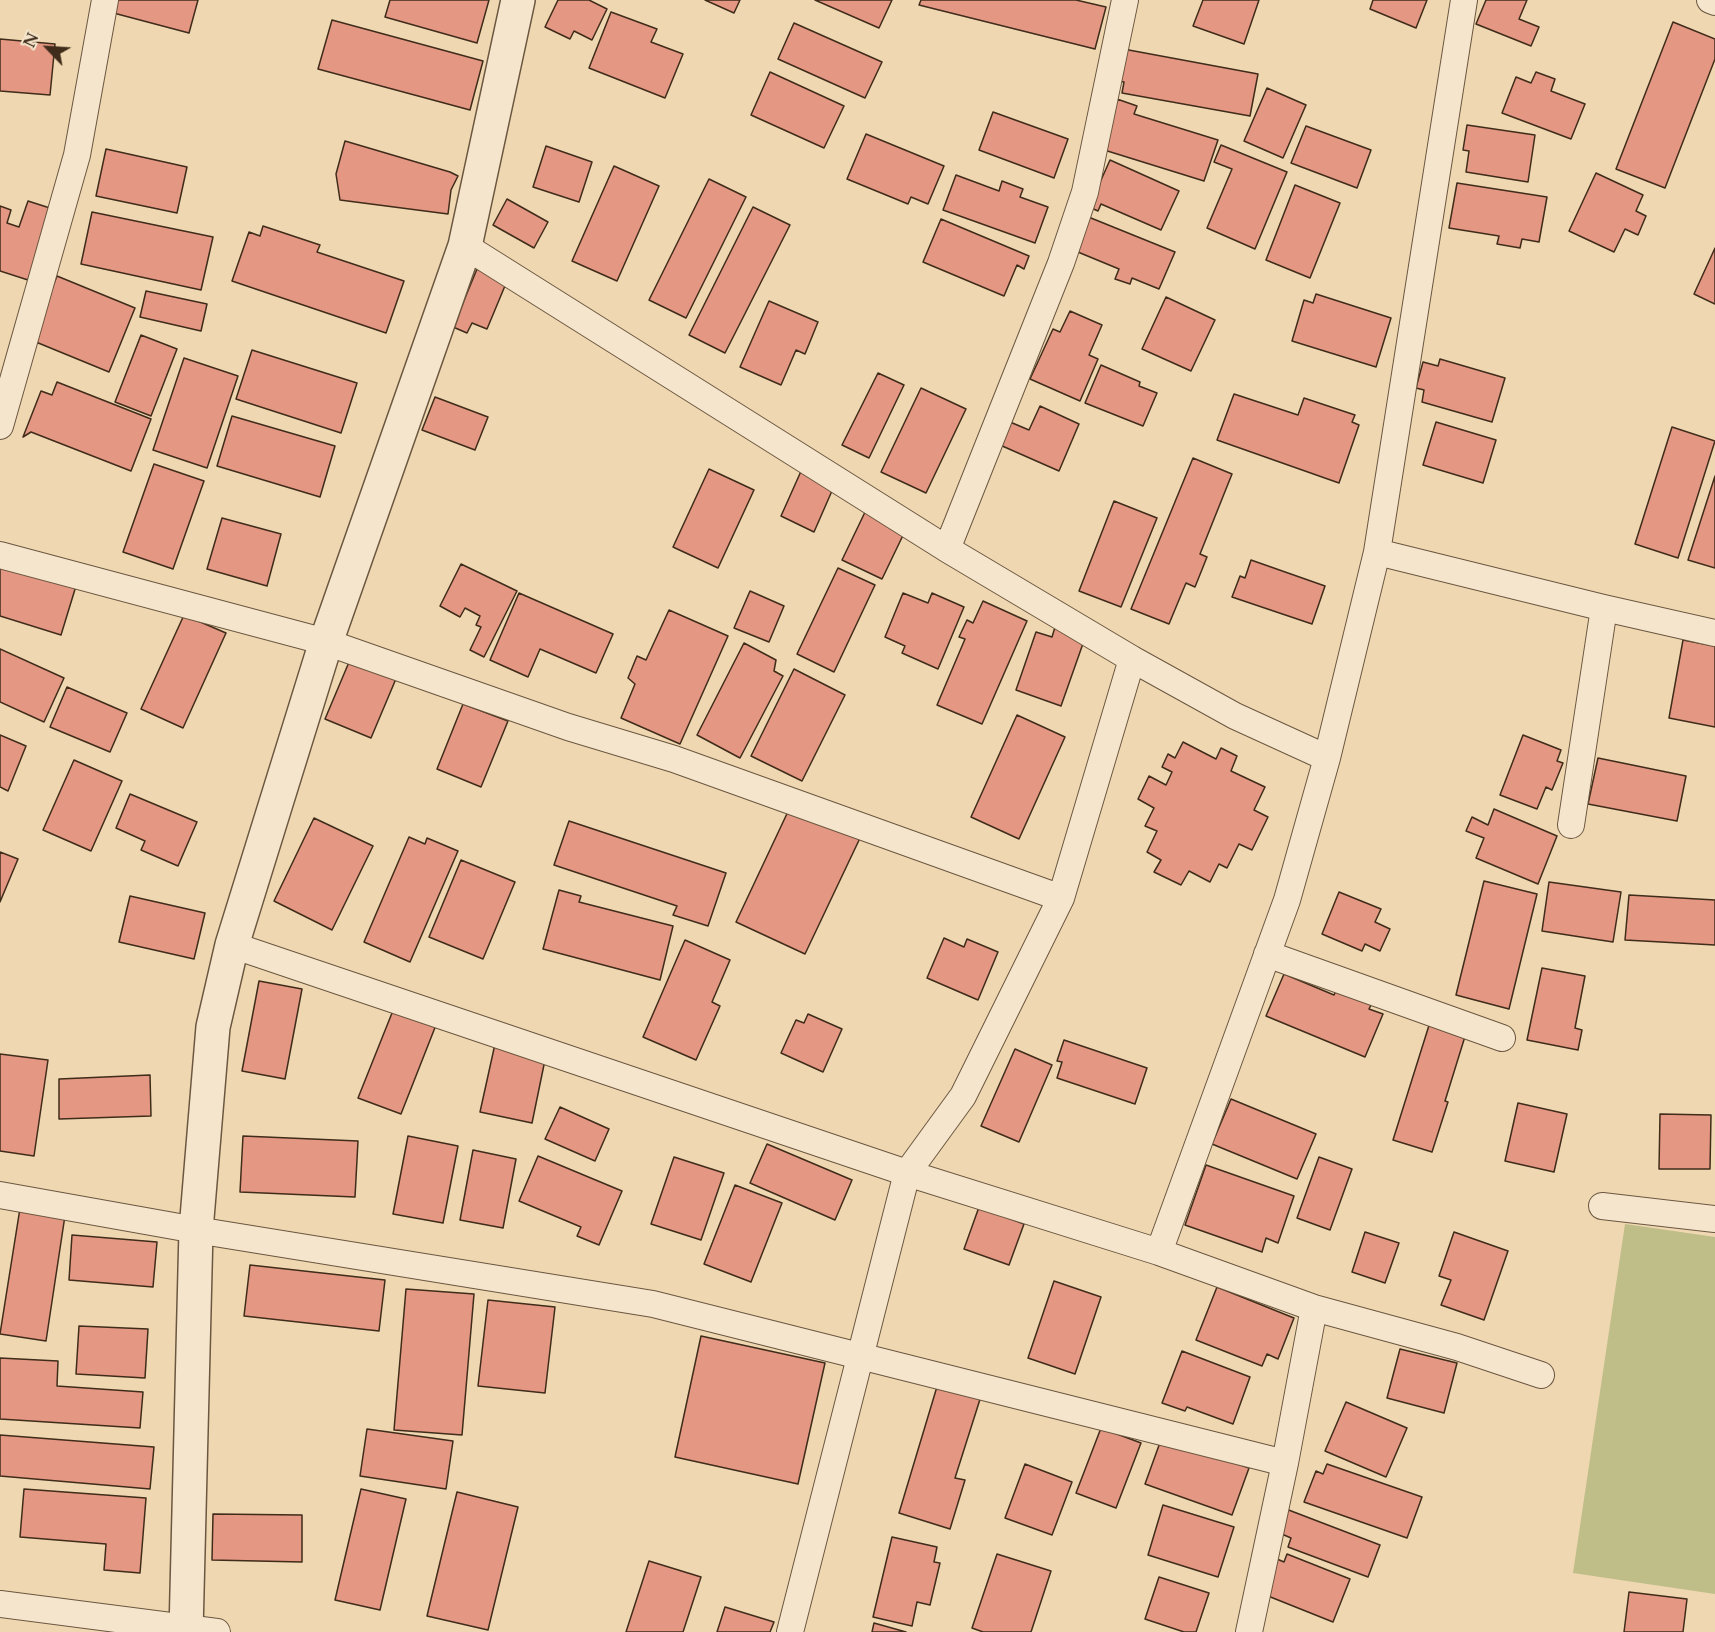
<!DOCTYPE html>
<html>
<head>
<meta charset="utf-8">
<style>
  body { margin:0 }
  #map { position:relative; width:1715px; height:1632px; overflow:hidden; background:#efd7b1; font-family:Cardo,serif }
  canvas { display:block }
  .north { position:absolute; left:18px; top:18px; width:60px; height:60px; -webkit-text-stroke:4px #f5e5cc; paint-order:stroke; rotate:295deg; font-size:16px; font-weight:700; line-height:24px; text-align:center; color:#3f2c1a }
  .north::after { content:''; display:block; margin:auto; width:21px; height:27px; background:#3f2c1a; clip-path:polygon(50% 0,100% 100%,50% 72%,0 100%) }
</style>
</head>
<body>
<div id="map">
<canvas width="1715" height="1632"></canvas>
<div class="north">N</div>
</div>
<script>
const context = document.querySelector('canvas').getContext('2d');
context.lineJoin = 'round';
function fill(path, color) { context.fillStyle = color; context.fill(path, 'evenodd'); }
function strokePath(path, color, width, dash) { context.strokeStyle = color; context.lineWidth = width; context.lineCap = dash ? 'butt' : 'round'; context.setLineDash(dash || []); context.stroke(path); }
const green = new Path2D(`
  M 1625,1224 L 1715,1237 L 1715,1594 L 1573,1573 Z`);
const building = new Path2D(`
  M 109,0 L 198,0 L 189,33 L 106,11 Z
  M 390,0 L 489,0 L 477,43 L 385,17 Z
  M 558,0 L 589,0 L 607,9 L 592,40 L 574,31 L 570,39 L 545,27 Z
  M 705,0 L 740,0 L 734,13 Z
  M 815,0 L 892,0 L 879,28 Z
  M 921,0 L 1076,0 L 1106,7 L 1095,49 L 919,5 Z
  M 1203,0 L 1259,0 L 1244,44 L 1193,26 Z
  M 1373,0 L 1427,0 L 1416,28 L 1370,9 Z
  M 1486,0 L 1527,0 L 1519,19 L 1539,27 L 1531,46 L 1476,24 Z
  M 611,12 L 657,29 L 651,42 L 683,54 L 665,98 L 589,68 Z
  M 332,20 L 483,61 L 470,110 L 318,69 Z
  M 1673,22 L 1715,39 L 1715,59 L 1665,188 L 1616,169 Z
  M 794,23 L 882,62 L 865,98 L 778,59 Z
  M 0,39 L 55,44 L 50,95 L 0,91 Z
  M 1118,48 L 1258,74 L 1250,116 L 1122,93 L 1124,82 L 1112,80 Z
  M 770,72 L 844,106 L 824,148 L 751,115 Z
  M 1536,72 L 1555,79 L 1551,91 L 1585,104 L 1571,139 L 1502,113 L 1516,77 L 1531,83 Z
  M 1267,88 L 1306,105 L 1283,158 L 1244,141 Z
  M 1117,99 L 1137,106 L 1134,114 L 1218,140 L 1204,181 L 1101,149 Z
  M 993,112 L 1068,139 L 1054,178 L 979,150 Z
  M 1467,125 L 1535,135 L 1528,182 L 1466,172 L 1469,151 L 1463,150 Z
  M 1306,126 L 1371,150 L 1357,188 L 1291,163 Z
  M 866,134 L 944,166 L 928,204 L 911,197 L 908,204 L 847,179 Z
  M 345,141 L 450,172 L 458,176 L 451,190 L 448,214 L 340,200 L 336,174 Z
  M 1221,145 L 1287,172 L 1255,249 L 1207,228 L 1232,169 L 1214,162 Z
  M 546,146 L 592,162 L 579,202 L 533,187 Z
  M 106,149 L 187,167 L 177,213 L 96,196 Z
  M 1110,160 L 1179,191 L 1161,230 L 1101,204 L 1098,211 L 1089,207 Z
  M 614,166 L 659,186 L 617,281 L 572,261 Z
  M 1596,173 L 1643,195 L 1636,211 L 1646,216 L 1638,235 L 1625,229 L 1614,252 L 1569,231 Z
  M 956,175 L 999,191 L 1002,181 L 1023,189 L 1020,197 L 1048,207 L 1035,243 L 943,210 Z
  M 709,179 L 746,197 L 686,318 L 649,300 Z
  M 1457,183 L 1547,197 L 1539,242 L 1522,239 L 1520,248 L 1497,244 L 1499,236 L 1449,228 Z
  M 1295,185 L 1340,203 L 1310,278 L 1266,260 Z
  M 507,199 L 548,222 L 534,248 L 493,225 Z
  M 28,201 L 53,209 L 28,280 L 0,271 L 0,206 L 11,210 L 7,223 L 19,227 Z
  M 753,207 L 790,225 L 725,353 L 689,335 Z
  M 92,212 L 213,237 L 201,290 L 81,264 Z
  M 1086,216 L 1175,252 L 1159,289 L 1132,278 L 1130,284 L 1115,279 L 1119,269 L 1073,250 Z
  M 941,219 L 1029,256 L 1024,269 L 1017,265 L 1004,296 L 923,262 Z
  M 263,226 L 320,245 L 317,252 L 404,281 L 386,333 L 232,281 L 249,232 L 260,236 Z
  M 1715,248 L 1715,304 L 1694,294 Z
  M 477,269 L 507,281 L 487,329 L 472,323 L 467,333 L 453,327 Z
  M 57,276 L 135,308 L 109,372 L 31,340 Z
  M 146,291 L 207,304 L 201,331 L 140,317 Z
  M 1316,294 L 1391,318 L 1376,367 L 1292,341 L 1304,300 L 1313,303 Z
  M 1166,297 L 1215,320 L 1191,371 L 1142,349 Z
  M 769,301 L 818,322 L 805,354 L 796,350 L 781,385 L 740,367 Z
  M 1070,311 L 1102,325 L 1089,355 L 1098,359 L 1080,401 L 1030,379 L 1053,329 L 1060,332 Z
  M 141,335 L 177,349 L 151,416 L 115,402 Z
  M 252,350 L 357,383 L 341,433 L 236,399 Z
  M 184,358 L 238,376 L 207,468 L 153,450 Z
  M 1440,359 L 1505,378 L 1492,422 L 1422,402 L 1424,390 L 1416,388 L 1423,362 L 1438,366 Z
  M 1101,365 L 1140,382 L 1139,386 L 1157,393 L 1143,426 L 1085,403 Z
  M 878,373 L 904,385 L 869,458 L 842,445 Z
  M 57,382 L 151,419 L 131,471 L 31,432 L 23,437 L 41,391 L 52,395 Z
  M 921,388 L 966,409 L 926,493 L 881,472 Z
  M 1234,394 L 1298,415 L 1304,398 L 1355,415 L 1352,422 L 1359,425 L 1339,483 L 1217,440 Z
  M 435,397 L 488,417 L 475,450 L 422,430 Z
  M 1040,406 L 1079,424 L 1059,471 L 1000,445 L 1010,422 L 1029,430 Z
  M 232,416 L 335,446 L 320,497 L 217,466 Z
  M 1436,422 L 1496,440 L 1483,483 L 1423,465 Z
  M 1672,427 L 1715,441 L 1678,558 L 1635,544 Z
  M 1193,458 L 1232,474 L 1200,554 L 1207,557 L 1195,587 L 1186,583 L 1169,624 L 1131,609 Z
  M 154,464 L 204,481 L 173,569 L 123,552 Z
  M 709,469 L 754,490 L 718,568 L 673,547 Z
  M 802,469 L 835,484 L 814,532 L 781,516 Z
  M 1715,476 L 1715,568 L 1688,560 Z
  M 1114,501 L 1157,518 L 1121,607 L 1079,591 Z
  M 867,508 L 907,527 L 882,579 L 842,560 Z
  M 222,518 L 281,534 L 267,586 L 207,569 Z
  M 1251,560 L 1325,586 L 1312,624 L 1232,597 L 1240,576 L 1245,578 Z
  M 0,563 L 76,586 L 61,635 L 0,616 Z
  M 461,564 L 517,591 L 484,657 L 470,650 L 481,627 L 476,625 L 480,616 L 465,608 L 460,617 L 440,606 Z
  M 838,568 L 875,585 L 834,672 L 797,654 Z
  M 750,591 L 784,606 L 769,642 L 734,628 Z
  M 519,593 L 613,634 L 596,673 L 540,649 L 528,677 L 490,660 Z
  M 903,593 L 928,603 L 932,593 L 964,607 L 938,669 L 902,653 L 905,646 L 885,637 Z
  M 983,601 L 1027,621 L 982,724 L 937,705 L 965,639 L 959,637 L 967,620 L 973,623 Z
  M 669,610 L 728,636 L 680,744 L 621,718 L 635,684 L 628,678 L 637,656 L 646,660 Z
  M 184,615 L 226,633 L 183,728 L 141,709 Z
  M 1056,624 L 1086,635 L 1061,706 L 1016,690 L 1036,632 L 1052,637 Z
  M 1683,640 L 1715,646 L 1715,727 L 1669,718 Z
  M 744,643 L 776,660 L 774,671 L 783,676 L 740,758 L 697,735 Z
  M 0,649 L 64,678 L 44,722 L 0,702 Z
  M 352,655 L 398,674 L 371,738 L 325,719 Z
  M 794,669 L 845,695 L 802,781 L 751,756 Z
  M 67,687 L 127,713 L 110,752 L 50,727 Z
  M 463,704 L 508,721 L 481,787 L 437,769 Z
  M 1017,715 L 1065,737 L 1019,839 L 971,817 Z
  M 0,735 L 26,746 L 8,791 L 0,787 Z
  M 1523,735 L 1561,750 L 1557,761 L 1563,763 L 1552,790 L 1546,787 L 1537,809 L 1500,795 Z
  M 1183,742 L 1216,759 L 1221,748 L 1237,756 L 1231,771 L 1265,787 L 1254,810 L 1268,817 L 1252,850 L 1239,844 L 1227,868 L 1219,864 L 1210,882 L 1189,871 L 1181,885 L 1154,872 L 1161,860 L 1147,852 L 1157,831 L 1145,826 L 1154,808 L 1138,799 L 1149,776 L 1166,785 L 1172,772 L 1162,767 L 1168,754 L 1175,758 Z
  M 1598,758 L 1686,776 L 1677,821 L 1588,804 Z
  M 74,760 L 122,781 L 91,851 L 43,830 Z
  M 130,794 L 197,822 L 178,866 L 141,850 L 145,841 L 116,828 Z
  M 792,803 L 861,836 L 805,954 L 736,922 Z
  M 1494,809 L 1557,836 L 1538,884 L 1476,858 L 1484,838 L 1466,831 L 1472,817 L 1488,825 Z
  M 314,818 L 373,846 L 332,930 L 274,901 Z
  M 569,821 L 726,873 L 708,926 L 673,915 L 677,906 L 554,865 Z
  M 409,837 L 425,844 L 427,838 L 458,851 L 410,962 L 364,942 Z
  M 0,852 L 18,859 L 0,902 Z
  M 461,860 L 515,882 L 483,959 L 429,937 Z
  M 1484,881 L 1537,894 L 1509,1009 L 1456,995 Z
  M 1549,882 L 1621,892 L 1613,942 L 1542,931 Z
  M 559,890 L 581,896 L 579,902 L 673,926 L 660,980 L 543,949 Z
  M 1339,892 L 1381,909 L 1375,922 L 1390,929 L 1380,951 L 1365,944 L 1362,951 L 1322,934 Z
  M 1629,895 L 1715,900 L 1715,945 L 1625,940 Z
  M 130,896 L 205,913 L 194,959 L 119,942 Z
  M 944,938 L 964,947 L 967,939 L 998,952 L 978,1000 L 927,978 Z
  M 685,940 L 730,960 L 712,1002 L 720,1006 L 696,1060 L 643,1037 Z
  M 1542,968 L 1585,976 L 1575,1028 L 1582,1030 L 1578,1050 L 1527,1040 Z
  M 1284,974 L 1334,995 L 1338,987 L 1373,1001 L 1369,1009 L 1383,1014 L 1365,1057 L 1266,1016 Z
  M 259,981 L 302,989 L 285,1079 L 242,1071 Z
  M 394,1008 L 436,1025 L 401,1114 L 358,1098 Z
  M 808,1014 L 842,1029 L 823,1072 L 781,1053 L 796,1020 L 804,1023 Z
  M 1431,1019 L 1467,1030 L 1445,1101 L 1448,1102 L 1432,1152 L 1393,1140 Z
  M 1064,1040 L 1147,1068 L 1135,1104 L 1057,1078 L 1062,1062 L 1057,1061 Z
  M 495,1044 L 546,1055 L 532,1123 L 480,1112 Z
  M 1015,1049 L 1052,1065 L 1019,1142 L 981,1126 Z
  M 0,1054 L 48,1060 L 34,1156 L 0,1151 Z
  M 150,1075 L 151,1116 L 59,1119 L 59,1079 Z
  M 1231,1099 L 1316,1134 L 1297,1179 L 1212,1144 Z
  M 1518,1103 L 1567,1114 L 1554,1172 L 1505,1161 Z
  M 560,1107 L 609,1129 L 595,1161 L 545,1139 Z
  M 1660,1114 L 1711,1115 L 1710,1169 L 1659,1169 Z
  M 243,1136 L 358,1141 L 355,1197 L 240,1192 Z
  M 408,1136 L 458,1146 L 443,1223 L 393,1214 Z
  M 767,1144 L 852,1180 L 835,1220 L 750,1183 Z
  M 473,1150 L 516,1159 L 503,1228 L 460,1220 Z
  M 538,1156 L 622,1191 L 599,1245 L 577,1236 L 581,1227 L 519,1201 Z
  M 674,1157 L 724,1173 L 701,1240 L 651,1224 Z
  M 1319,1157 L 1352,1169 L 1330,1230 L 1297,1218 Z
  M 1206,1165 L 1294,1196 L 1278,1243 L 1266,1238 L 1262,1252 L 1185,1225 Z
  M 735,1185 L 782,1203 L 751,1282 L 704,1264 Z
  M 21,1202 L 66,1209 L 46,1341 L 0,1334 Z
  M 979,1207 L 1024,1224 L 1009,1265 L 964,1249 Z
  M 1365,1232 L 1399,1243 L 1385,1283 L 1352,1272 Z
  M 1454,1232 L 1508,1251 L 1484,1320 L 1441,1305 L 1451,1280 L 1439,1276 Z
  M 72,1235 L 157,1242 L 153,1287 L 69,1280 Z
  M 250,1265 L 385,1280 L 379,1331 L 244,1316 Z
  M 1054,1281 L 1101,1297 L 1075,1374 L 1028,1358 Z
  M 1217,1287 L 1294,1318 L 1278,1359 L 1267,1354 L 1262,1366 L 1196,1340 Z
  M 406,1289 L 474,1294 L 462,1435 L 394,1430 Z
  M 488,1300 L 555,1307 L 545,1393 L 478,1386 Z
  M 79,1326 L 148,1329 L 145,1378 L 76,1374 Z
  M 701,1336 L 825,1363 L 798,1484 L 675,1457 Z
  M 1400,1349 L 1457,1363 L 1444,1413 L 1387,1398 Z
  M 1182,1351 L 1250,1377 L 1233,1424 L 1187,1407 L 1185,1411 L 1162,1403 Z
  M 0,1358 L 58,1361 L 57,1386 L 143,1392 L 140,1428 L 0,1419 Z
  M 939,1380 L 982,1393 L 955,1478 L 965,1480 L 950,1529 L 899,1513 Z
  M 1346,1402 L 1407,1428 L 1386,1477 L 1325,1451 Z
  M 1101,1428 L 1141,1443 L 1116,1508 L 1076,1493 Z
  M 367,1429 L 453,1441 L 446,1489 L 360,1476 Z
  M 0,1435 L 154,1447 L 150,1489 L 0,1476 Z
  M 1162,1437 L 1249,1468 L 1232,1515 L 1145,1484 Z
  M 1025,1464 L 1072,1482 L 1052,1535 L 1005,1518 Z
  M 1327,1464 L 1422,1497 L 1407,1538 L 1304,1502 L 1316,1471 L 1323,1474 Z
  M 24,1489 L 146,1498 L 140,1573 L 104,1570 L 106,1544 L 20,1537 Z
  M 361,1489 L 406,1499 L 380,1610 L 335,1600 Z
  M 457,1492 L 518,1507 L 488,1630 L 427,1616 Z
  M 1163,1505 L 1234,1527 L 1218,1577 L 1148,1555 Z
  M 1286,1509 L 1380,1545 L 1368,1577 L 1288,1547 L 1291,1538 L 1277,1532 Z
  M 213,1514 L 302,1515 L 302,1562 L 212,1560 Z
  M 892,1537 L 937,1547 L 934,1562 L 940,1563 L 930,1605 L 917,1602 L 912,1626 L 873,1617 Z
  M 997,1554 L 1051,1571 L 1031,1632 L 983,1632 L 972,1628 Z
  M 1287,1554 L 1350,1579 L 1333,1622 L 1263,1594 L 1277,1559 L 1284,1562 Z
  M 649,1561 L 701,1577 L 683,1632 L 626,1632 Z
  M 1159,1577 L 1209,1593 L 1196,1632 L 1184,1632 L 1145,1619 Z
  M 1629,1592 L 1687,1599 L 1683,1632 L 1624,1632 Z
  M 725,1607 L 774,1622 L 770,1632 L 717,1632 Z
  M 874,1623 L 906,1632 L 872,1632 Z`);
const minor = new Path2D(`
  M 1710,0 L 1715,2
  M 465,246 L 947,549 L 1132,659 L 1235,716 L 1327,758
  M 0,426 L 77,155 L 105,0
  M 947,549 L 1061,263 L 1085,192 L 1125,0
  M 1377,552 L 1604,608 L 1715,633
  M 0,555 L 326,642 L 568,727 L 674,759 L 1061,898
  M 1571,825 L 1604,608
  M 232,945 L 907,1173 L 1159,1252 L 1314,1308 L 1457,1347 L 1541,1375
  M 1267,954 L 1502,1038
  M 0,1195 L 196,1230 L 653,1304 L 1285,1463
  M 1602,1206 L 1715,1219
  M 1159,1252 L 1287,900 L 1327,758 L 1377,552 L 1464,0
  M 0,1604 L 217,1632
  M 790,1632 L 907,1173 L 963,1096 L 1061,898 L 1132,659
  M 1249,1632 L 1285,1463 L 1314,1308`);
const tertiary = new Path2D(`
  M 186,1632 L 196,1230 L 213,1027 L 232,945 L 326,642 L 465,246 L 518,0`);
fill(green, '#bfbd88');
fill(building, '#e49782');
strokePath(building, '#3f2c1a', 1.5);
strokePath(minor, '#6b5740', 28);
strokePath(tertiary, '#6b5740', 36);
strokePath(minor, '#f5e5cc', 26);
strokePath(tertiary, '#f5e5cc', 33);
</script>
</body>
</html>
